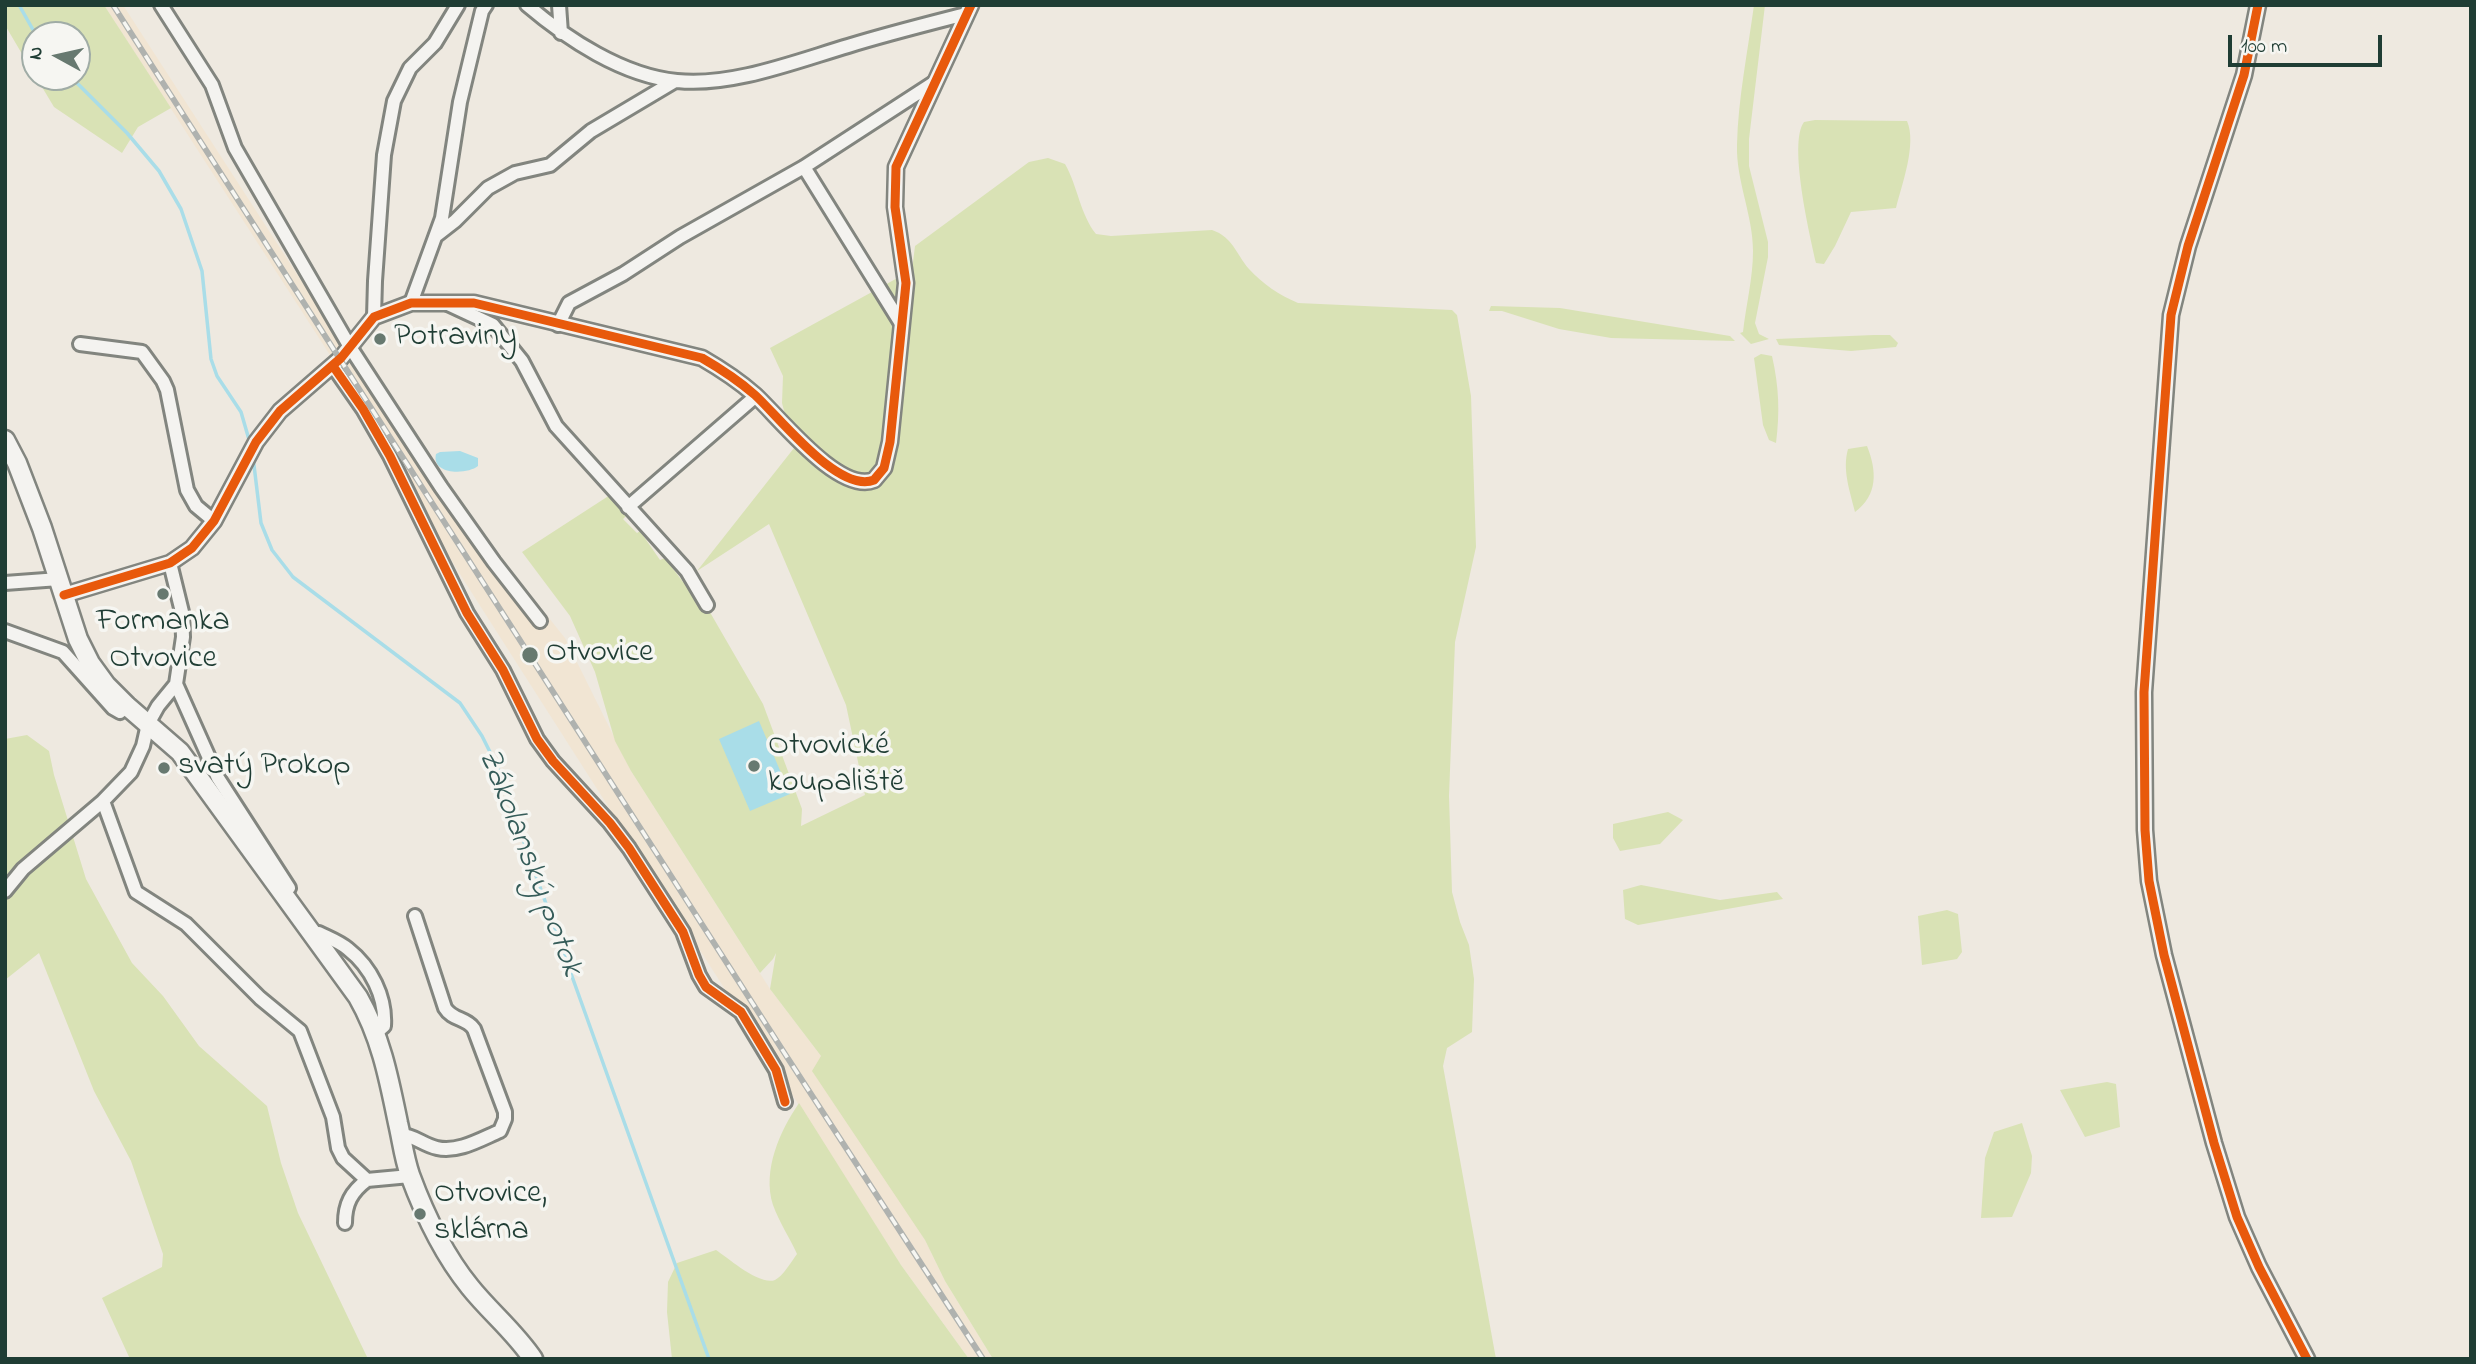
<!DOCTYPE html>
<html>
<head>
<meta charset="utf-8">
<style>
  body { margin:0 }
  #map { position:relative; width:2476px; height:1364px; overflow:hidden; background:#eee9e0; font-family:"Indie Flower",sans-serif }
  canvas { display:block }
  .frame { position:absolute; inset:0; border:7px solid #1f3d34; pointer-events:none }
  .north { position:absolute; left:21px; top:21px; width:70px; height:70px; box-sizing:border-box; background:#f6f6f2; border:2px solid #a0aca6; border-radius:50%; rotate:278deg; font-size:19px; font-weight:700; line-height:28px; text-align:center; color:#1f3d34 }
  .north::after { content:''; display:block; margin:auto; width:24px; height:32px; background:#677970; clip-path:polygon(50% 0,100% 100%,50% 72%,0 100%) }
  .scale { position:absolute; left:2228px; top:35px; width:154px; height:32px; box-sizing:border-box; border:4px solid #1f3d34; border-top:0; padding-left:9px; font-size:21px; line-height:24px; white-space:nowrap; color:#1f3d34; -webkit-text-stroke:5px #f6f6f2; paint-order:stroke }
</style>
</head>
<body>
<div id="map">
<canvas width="2476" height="1364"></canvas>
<div class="frame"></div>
<div class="north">N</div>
<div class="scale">100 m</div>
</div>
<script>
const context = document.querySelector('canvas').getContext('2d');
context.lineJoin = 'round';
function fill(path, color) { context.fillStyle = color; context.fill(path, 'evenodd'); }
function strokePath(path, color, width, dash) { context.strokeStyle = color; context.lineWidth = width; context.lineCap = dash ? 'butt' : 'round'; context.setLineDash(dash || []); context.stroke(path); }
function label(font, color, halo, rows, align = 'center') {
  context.font = font + ' "Indie Flower",sans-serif'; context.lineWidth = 7; context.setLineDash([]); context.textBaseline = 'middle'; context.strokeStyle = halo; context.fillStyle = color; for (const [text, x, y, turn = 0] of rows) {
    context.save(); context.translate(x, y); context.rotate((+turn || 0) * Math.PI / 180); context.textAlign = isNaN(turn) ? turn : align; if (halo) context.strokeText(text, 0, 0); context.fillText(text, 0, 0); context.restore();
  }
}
const built = new Path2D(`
  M 104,5 L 123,5 L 432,483 L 503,561 L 565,638 L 631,771 L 770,989 L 821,1056 L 925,1240 L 945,1281 L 993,1359 L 969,1359 L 901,1265 L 463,579 L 361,411 L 339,369 Z`);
const green = new Path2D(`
  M 5,5 L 104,5 L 171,108 L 138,127 L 122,153 L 54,107 L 36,77 L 77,77 L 77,35 L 35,35 L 35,76 L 5,25 Z
  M 1754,5 L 1765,5 L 1749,139 L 1749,166 L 1768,242 L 1768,257 L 1755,323 L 1759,334 L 1769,339 L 1751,344 L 1740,333 L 1743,332 C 1746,305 1753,278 1753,251 C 1753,215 1736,181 1737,145 C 1738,99 1748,50 1754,5 Z
  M 1815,120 L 1907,121 C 1917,144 1902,184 1896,208 L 1851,212 L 1835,246 L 1824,264 L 1816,263 C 1810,236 1788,143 1804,122 Z
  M 1048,158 L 1065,164 C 1078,187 1080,214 1096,234 L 1111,236 L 1212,230 C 1233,237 1236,254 1249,269 C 1263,284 1279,295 1298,303 L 1452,310 L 1457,315 L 1471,396 L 1476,547 L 1455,642 L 1449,796 L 1452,892 L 1460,922 L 1469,945 L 1474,979 L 1472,1032 L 1447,1048 L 1443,1066 L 1496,1359 L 993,1359 L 945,1281 L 925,1240 L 812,1071 L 821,1056 L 770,989 L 776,953 L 773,959 L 760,973 L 631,771 L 615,741 L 595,672 L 570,616 L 522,552 L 610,495 L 626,516 L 623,519 L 637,533 L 640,531 L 660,560 L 665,558 L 683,582 L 687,579 L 700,595 L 763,704 L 802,809 L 801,826 L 865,795 L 846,705 L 769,524 L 697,571 L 794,448 L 782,403 L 783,376 L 770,348 L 912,270 L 915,246 L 1029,162 Z
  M 1491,306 L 1560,308 L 1730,336 L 1735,341 L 1611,338 L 1559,329 L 1502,311 L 1489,311 Z
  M 1874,335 L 1890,335 L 1898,343 L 1896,347 L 1851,351 L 1779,345 L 1776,339 Z
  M 1761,354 L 1772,356 C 1779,387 1780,412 1776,443 L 1769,440 L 1763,425 L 1754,358 Z
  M 1867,446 C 1877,471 1878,495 1855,512 C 1850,491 1842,470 1848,449 Z
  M 27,735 L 49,751 L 54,775 L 86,879 L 132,963 L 163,996 L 199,1046 L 267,1106 L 281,1163 L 298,1213 L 368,1359 L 130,1359 L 102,1298 L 162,1267 L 163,1254 L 131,1161 L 94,1091 L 39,953 L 5,980 L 5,739 Z
  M 1668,812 L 1683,820 L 1660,844 L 1620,851 L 1613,838 L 1613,824 Z
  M 1641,885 L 1720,900 L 1777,892 L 1783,899 L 1638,925 L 1625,919 L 1623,890 Z
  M 1947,910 L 1958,914 L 1962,952 L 1957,959 L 1922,965 L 1918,916 Z
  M 2107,1082 L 2116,1084 L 2120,1127 L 2085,1137 L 2060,1090 Z
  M 799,1103 L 901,1265 L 969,1359 L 672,1359 L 667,1312 L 668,1282 L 677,1263 L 716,1250 C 728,1258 760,1286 775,1280 C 783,1276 791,1262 797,1254 C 790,1238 779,1222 773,1205 C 762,1170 780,1131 799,1103 Z
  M 2022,1123 L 2032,1156 L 2031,1173 L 2012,1217 L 1981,1218 L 1985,1158 L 1994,1132 Z`);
const water = new Path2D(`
  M 460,451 L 478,458 L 478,466 C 467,475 431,475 436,454 L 440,452 Z
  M 759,721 L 790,794 L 750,811 L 719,739 Z`);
const stream = new Path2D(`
  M 19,5 L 36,35
  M 71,77 L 127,133 L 159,171 L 181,209 L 202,271 L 211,359 L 217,376 L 241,412 L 250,443
  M 253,457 L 261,523 L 272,550 L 293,577 L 460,703 L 482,736 L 496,764 L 709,1359`);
const minor = new Path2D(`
  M 161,5 L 212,85 L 235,148 L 350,347 L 441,487 L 494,562 L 540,621
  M 527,5 C 567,39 623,76 677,81 C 731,87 797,61 848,46 C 887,34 927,24 966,14
  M 559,5 L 561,33
  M 804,167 L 902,325
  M 437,235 L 455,221 L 488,188 L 515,173 L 550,165 L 591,131 L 675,81
  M 411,303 L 442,218 L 460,102 L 482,11 L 486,5
  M 448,304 L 493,325 L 522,361 L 556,426 L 687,571 L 707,605
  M 374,317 L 375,281 L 384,155 L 394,101 L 410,68 L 435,43 L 458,5
  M 558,325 L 569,303 L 623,274 L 680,237 L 804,167 L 935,82
  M 80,344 L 142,352 L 163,381 L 167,390 L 187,490 L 196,506 L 214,521
  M 333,366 L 363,409 L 390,456 L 467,613 L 503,670 L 537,739 L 553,761 L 610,823 L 629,848 L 683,932 L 699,975 L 706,987 L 741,1012 L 776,1070 L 785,1102
  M 628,507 L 756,396
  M 170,563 L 182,612 L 183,637 L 176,684 L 218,778 L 289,888
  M 5,583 L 59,579
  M 5,631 L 63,652 L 113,708 L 120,712 L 127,706
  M 176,684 L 158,706 L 148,724 L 143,746 L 131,772 L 103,801 L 136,892 L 186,924 L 260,998 L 300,1031 L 333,1117 L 338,1148 L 343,1158 L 367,1180 L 410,1176
  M 5,891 L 23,869 L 103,801
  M 319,933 C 329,938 340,942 348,949 C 371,967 386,997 384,1026 L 376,1033
  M 401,1135 C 414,1135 423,1145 437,1148 C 458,1153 481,1139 500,1131 L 505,1119 L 505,1112 L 474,1029 C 467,1018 452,1020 445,1008 L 415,916
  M 345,1223 C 345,1204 351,1192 367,1180`);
const tertiary = new Path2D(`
  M 2258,5 L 2244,75 L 2188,246 L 2171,315 L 2144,692 L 2145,830 L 2149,881 L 2164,955 L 2214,1143 L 2237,1217 L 2259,1267 L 2307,1359
  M 64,595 L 170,563 L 192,548 L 214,521 L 256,442 L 280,411 L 341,358 L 374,317 L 411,303 L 474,303 L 702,358 C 721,369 738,380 755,395 C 780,418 839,494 874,480 L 884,468 L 890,442 L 906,283 L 895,207 L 896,167 L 971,5`);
const secondary = new Path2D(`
  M 5,440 L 17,463 L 42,528 L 78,639 L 90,663 L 106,685 L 127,706 L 180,752 L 358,997 C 381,1037 389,1079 398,1123 C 402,1140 404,1158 410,1175 C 424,1213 444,1255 470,1287 C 490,1312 515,1332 533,1359`);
const rail = new Path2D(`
  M 113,5 L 787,1057 L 983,1359`);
const cycleway = new Path2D(`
  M 2258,5 L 2244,75 L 2188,246 L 2171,315 L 2144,692 L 2145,830 L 2149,881 L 2164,955 L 2214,1143 L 2237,1217 L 2259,1267 L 2307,1359
  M 333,366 L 363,409 L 390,456 L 467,613 L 503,670 L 537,739 L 553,761 L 610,823 L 629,848 L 683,932 L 699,975 L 706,987 L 741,1012 L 776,1070 L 785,1102
  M 64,595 L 170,563 L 192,548 L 214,521 L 256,442 L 280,411 L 341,358 L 374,317 L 411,303 L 474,303 L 702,358 C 721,369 738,380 755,395 C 780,418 839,494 874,480 L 884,468 L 890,442 L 906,283 L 895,207 L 896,167 L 971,5`);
const markers = [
  [380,339,7,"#677970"],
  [163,594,7,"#677970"],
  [530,655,9,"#677970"],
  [754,766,7,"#677970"],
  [164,768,7,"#677970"],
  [420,1214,7,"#677970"]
];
const poiNames = [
  ["Potraviny",394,339],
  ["Formanka",163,624,"center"],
  ["Otvovice",163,661,"center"],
  ["Otvovice",546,655],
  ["Otvovické",768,748],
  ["koupaliště",768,785],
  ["svatý Prokop",178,768],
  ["Otvovice,",434,1196],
  ["sklárna",434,1233]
];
const waterNames = [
  ["Zákolanský potok",528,863,69]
];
fill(built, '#f1e5d3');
fill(green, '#d9e2b5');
fill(water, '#a9dde8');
strokePath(stream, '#a9dde8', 3.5);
strokePath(minor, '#82857f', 18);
strokePath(tertiary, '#82857f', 19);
strokePath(secondary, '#82857f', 23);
strokePath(minor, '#f4f3f0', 12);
strokePath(tertiary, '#f4f3f0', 14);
strokePath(secondary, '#f4f3f0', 18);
strokePath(rail, '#afb2af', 6);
strokePath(rail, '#f6f6f2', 3.5, [10]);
strokePath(cycleway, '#e8590c', 9);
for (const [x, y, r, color] of markers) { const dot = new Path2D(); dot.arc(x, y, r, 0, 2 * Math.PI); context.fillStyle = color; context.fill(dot); strokePath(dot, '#f6f6f2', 2.5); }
label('32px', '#1f3d34', '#f6f6f2', poiNames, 'left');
label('italic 33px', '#355c59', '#f6f6f2', waterNames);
</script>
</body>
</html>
